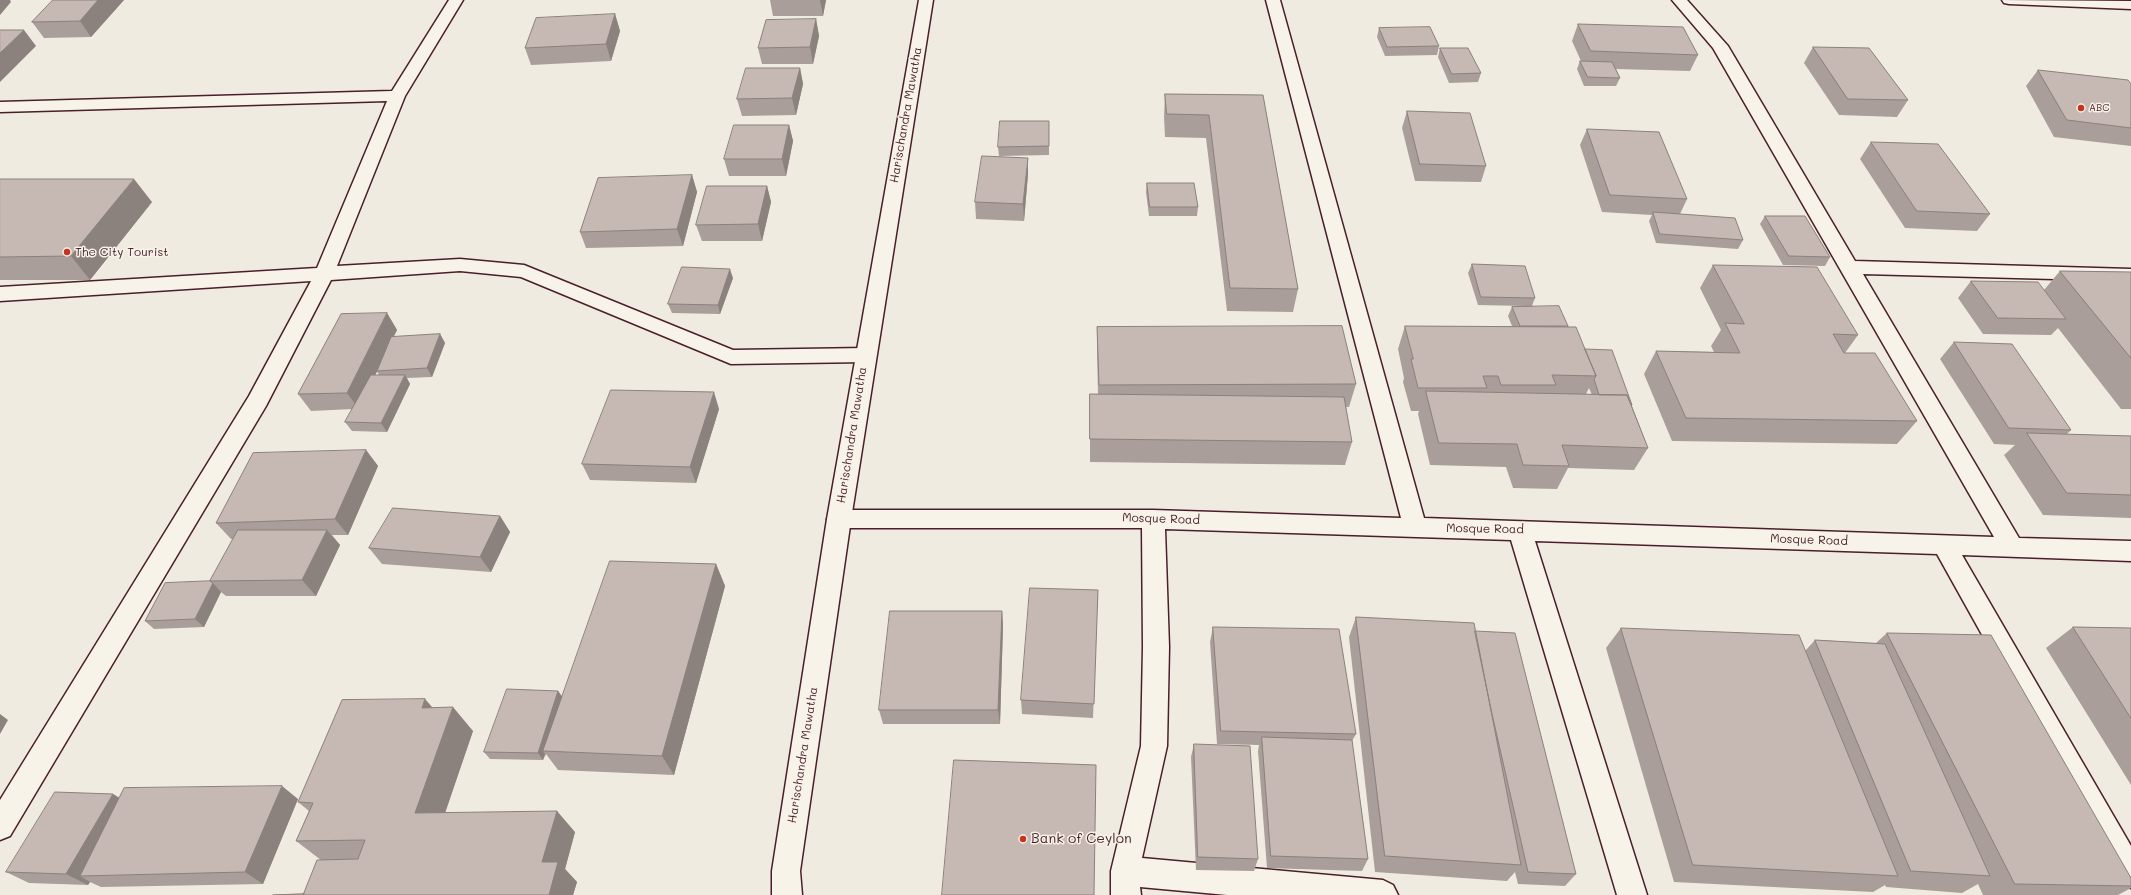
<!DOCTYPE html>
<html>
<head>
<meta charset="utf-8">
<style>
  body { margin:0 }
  canvas { display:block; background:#f0ebe0 }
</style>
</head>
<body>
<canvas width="2131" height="895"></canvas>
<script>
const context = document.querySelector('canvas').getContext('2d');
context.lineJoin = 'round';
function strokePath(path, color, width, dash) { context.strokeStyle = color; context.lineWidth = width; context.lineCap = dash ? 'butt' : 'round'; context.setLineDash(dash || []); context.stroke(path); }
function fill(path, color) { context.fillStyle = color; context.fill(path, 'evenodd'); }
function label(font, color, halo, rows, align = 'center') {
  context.font = font + ' Mali,sans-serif'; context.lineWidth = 3; context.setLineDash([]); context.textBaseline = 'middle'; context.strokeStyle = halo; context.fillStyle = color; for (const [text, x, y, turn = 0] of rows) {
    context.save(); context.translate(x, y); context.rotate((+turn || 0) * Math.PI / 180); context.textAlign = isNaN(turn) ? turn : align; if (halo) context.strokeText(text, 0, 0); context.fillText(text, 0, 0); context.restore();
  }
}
const street = new Path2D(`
  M 449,0 L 463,0 L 405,96 L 337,266 L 460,259 L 524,265 L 733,350 L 866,348 L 873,350 L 876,355 L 873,360 L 866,362 L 731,364 L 521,277 L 460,271 L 331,280 L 266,406 L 10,836 L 0,840 L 0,800 L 249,396 L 311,281 L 0,301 L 0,287 L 317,268 L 387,101 L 0,112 L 0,102 L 392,91 Z
  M 1266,0 L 1280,0 L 1424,518 L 1994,537 L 1713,48 L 1672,0 L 1687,0 L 1728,46 L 1855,261 L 2131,269 L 2131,281 L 1863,274 L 2019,538 L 2131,541 L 2131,561 L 1962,555 L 2131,846 L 2131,888 L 2121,884 L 1937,554 L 1535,541 L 1647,895 L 1617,895 L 1511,540 L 1165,529 L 1169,647 L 1167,746 L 1142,858 L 1383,880 L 1393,885 L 1398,895 L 1227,895 L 1140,887 L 1141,895 L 1111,895 L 1111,871 L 1141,746 L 1143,647 L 1142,528 L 839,528 L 831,526 L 827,519 L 831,512 L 839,510 L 1153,510 L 1401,518 Z
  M 2002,0 L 2131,1 L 2131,9 L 2009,4 L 2004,3 Z`);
const primary = new Path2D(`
  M 919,0 L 933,0 L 851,519 L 800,871 L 802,895 L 772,895 L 772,871 L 827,519 Z`);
const wall = new Path2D(`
  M 53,0 L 124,0 L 91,37 L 44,38 L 32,22 Z
  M 770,0 L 826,0 L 823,16 L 773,16 Z
  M 615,14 L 620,31 L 611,61 L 531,65 L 525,48 Z
  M 816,19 L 819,36 L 813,64 L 762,64 L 758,48 Z
  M 1578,24 L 1698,55 L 1690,71 L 1616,69 L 1620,78 L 1616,86 L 1584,86 L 1577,69 L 1580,61 L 1581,61 L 1572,41 Z
  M 1379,28 L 1439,46 L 1437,55 L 1385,56 L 1377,37 Z
  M 1813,47 L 1908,100 L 1897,117 L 1839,115 L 1804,63 Z
  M 1440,48 L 1481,73 L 1478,82 L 1449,83 L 1438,57 Z
  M 800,68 L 803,84 L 796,115 L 742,116 L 737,99 Z
  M 2038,70 L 2131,84 L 2131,146 L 2054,137 L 2026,86 Z
  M 1165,94 L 1263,95 L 1298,289 L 1293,312 L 1227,311 L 1206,138 L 1165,137 L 1164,117 Z
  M 1407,111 L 1486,166 L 1481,182 L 1415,181 L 1402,128 Z
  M 1049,121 L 1049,155 L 999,156 L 998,147 Z
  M 789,125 L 793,141 L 786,176 L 729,176 L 724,159 Z
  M 1587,129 L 1687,199 L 1680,214 L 1743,240 L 1738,249 L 1656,243 L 1649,221 L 1652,215 L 1602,212 L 1580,145 Z
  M 1871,142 L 1990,214 L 1977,231 L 1905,228 L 1860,159 Z
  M 1028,158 L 1028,174 L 1024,221 L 976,219 L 975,202 Z
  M 692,175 L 697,192 L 683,246 L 586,248 L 580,232 Z
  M 0,179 L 152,202 L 90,280 L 0,280 Z
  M 1147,183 L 1198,207 L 1197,216 L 1149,216 L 1146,192 Z
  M 767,186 L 771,202 L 762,241 L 702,241 L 696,225 Z
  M 1765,216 L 1830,257 L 1825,266 L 1783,265 L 1760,224 Z
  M 1472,264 L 1535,298 L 1532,306 L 1568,326 L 1585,349 L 1632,405 L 1632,406 L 1648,448 L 1634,470 L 1568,468 L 1557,489 L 1513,488 L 1506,467 L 1430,465 L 1418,414 L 1419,411 L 1411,411 L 1403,382 L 1404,378 L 1398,349 L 1405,326 L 1512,326 L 1508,316 L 1512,307 L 1525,306 L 1478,305 L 1468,273 ZM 1589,388 L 1592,395 L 1586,394 Z
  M 1713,265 L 1858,335 L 1845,353 L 1917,421 L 1897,444 L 1672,441 L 1644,374 L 1656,351 L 1714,352 L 1711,346 L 1721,330 L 1700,288 Z
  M 2060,271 L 2131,272 L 2131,409 L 2121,409 L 2058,328 L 2051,335 L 1983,334 L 1958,298 L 1971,281 L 2044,290 Z
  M 733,278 L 720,314 L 672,313 L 668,304 Z
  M 387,313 L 397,330 L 393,337 L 440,334 L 445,343 L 432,377 L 407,378 L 410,384 L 387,432 L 352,431 L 345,422 L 353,409 L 311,411 L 298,394 ZM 377,371 L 379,375 L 375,375 Z
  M 1097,327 L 1356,384 L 1349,407 L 1346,407 L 1352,442 L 1345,465 L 1090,462 L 1090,394 L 1098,394 L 1097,350 Z
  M 1954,342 L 2071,430 L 2067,434 L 2131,436 L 2131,518 L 2043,515 L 2004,455 L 2015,445 L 1994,444 L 1940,359 Z
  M 719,409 L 696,483 L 590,480 L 582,464 Z
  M 366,450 L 378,466 L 348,535 L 332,535 L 340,545 L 316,596 L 226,596 L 221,592 L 204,627 L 154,629 L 145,621 L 210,581 L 233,539 L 231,539 L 216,523 Z
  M 500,516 L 510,532 L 491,572 L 382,564 L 369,548 Z
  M 716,564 L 725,586 L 674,775 L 558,770 L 546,754 L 543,760 L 490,759 L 484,752 L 558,691 L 562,697 Z
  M 1098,590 L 1093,718 L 1022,714 L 1021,700 Z
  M 1002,611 L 1003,626 L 1000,724 L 883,724 L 879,710 Z
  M 1356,617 L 1475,631 L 1576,874 L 1565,886 L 1518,884 L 1515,872 L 1507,881 L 1375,872 L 1349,637 Z
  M 1213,627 L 1356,734 L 1352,741 L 1368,859 L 1362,871 L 1267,868 L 1258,751 L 1259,745 L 1217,744 L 1210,642 Z
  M 2073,627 L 2131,628 L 2131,785 L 2046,648 Z
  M 1621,628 L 1805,651 L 1815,640 L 1876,643 L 1887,633 L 2131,878 L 2131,888 L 2118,895 L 1983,895 L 1978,884 L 1962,893 L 1886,887 L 1885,885 L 1873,892 L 1674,882 L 1606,648 Z
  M 434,708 L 473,731 L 445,812 L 575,832 L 565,869 L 577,882 L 573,895 L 273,895 L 304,894 L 321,860 L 296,841 L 309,811 L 298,802 Z
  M 1194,744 L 1258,859 L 1254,871 L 1196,870 L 1191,757 Z
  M 113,794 L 120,798 L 298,799 L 263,884 L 101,887 L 90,882 L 88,885 L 29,883 L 6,872 Z`);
const shadedWall = new Path2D(`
  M 0,0 L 10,0 L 11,2 L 0,15 Z
  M 98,0 L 124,0 L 91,37 L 80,21 Z
  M 820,0 L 826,0 L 823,16 Z
  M 615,14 L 620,31 L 611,61 L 606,44 Z
  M 816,19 L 819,36 L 813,64 L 810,47 Z
  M 24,30 L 36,46 L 0,82 L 0,53 Z
  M 800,68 L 803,84 L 796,115 L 792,98 Z
  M 789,125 L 793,141 L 786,176 L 782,159 Z
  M 1028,158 L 1028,174 L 1024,221 L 1023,204 Z
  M 692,175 L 697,192 L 683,246 L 677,229 Z
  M 134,179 L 152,202 L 90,280 L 71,256 Z
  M 767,186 L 771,202 L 762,241 L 758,224 Z
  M 730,269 L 733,278 L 720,314 L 718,305 Z
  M 387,313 L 397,330 L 359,409 L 347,393 Z
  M 440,334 L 445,343 L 432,377 L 427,368 Z
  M 405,375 L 410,384 L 387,432 L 381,423 Z
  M 714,392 L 719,409 L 696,483 L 690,467 Z
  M 366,450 L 378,466 L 348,535 L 335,519 Z
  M 500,516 L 510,532 L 491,572 L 480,557 Z
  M 327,530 L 340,545 L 316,596 L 302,580 Z
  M 716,564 L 725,586 L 674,775 L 662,756 Z
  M 213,583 L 221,592 L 204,627 L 195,619 Z
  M 1002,611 L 1003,626 L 1000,724 L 998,710 Z
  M 558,691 L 564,699 L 543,751 L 545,754 L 543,760 L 538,753 Z
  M 425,699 L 446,723 L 422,708 Z
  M 453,707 L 473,731 L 438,834 L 415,813 Z
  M 0,714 L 8,720 L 0,734 Z
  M 282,786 L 298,799 L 263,884 L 245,872 Z
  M 113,794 L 133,807 L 80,876 L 90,882 L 88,885 L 66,874 Z
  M 557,811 L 575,832 L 565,869 L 577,882 L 573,895 L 549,895 L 542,862 Z`);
const building = new Path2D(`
  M 53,0 L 98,0 L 80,21 L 32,22 Z
  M 615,14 L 606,44 L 525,48 L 536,18 Z
  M 816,19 L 810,47 L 758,48 L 766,20 Z
  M 1578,24 L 1683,27 L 1698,55 L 1591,51 Z
  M 1430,27 L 1439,46 L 1387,47 L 1379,28 Z
  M 0,30 L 24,30 L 0,53 Z
  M 1813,47 L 1869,48 L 1908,100 L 1848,99 Z
  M 1440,48 L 1468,48 L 1481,73 L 1452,74 Z
  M 1580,61 L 1612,62 L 1620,78 L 1588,77 Z
  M 746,68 L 800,68 L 792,98 L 737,99 Z
  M 2038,70 L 2128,80 L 2131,84 L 2131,128 L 2067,120 Z
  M 1165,94 L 1263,95 L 1298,289 L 1230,288 L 1209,115 L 1167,114 Z
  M 1407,111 L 1470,113 L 1486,166 L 1420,164 Z
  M 1000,121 L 1049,121 L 1049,146 L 998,147 Z
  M 734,125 L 789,125 L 782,159 L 724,159 Z
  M 1587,129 L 1659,132 L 1687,199 L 1610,195 Z
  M 1871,142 L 1938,144 L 1990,214 L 1917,211 Z
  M 982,156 L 1028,158 L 1023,204 L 975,202 Z
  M 692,175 L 677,229 L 580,232 L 598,178 Z
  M 0,179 L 134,179 L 71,256 L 0,257 Z
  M 1147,183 L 1194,183 L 1198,207 L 1150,207 Z
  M 707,186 L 767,186 L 758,224 L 696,225 Z
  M 1653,212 L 1735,218 L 1743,240 L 1660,234 Z
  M 1765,216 L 1805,216 L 1830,257 L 1789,256 Z
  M 1472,264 L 1525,266 L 1535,298 L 1481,297 Z
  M 1713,265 L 1817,267 L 1858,335 L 1833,334 L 1844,353 L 1875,353 L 1917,421 L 1686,418 L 1656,351 L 1740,353 L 1725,323 L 1744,324 Z
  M 682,267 L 730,269 L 718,305 L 668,304 Z
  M 2060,271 L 2131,272 L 2131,358 Z
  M 1971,281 L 2038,282 L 2066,319 L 1998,318 Z
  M 1559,306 L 1568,326 L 1520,326 L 1512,307 Z
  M 387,313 L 347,393 L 298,394 L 341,314 Z
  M 1342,326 L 1356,384 L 1099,385 L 1097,327 Z
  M 1405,326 L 1576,327 L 1596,376 L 1552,375 L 1556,385 L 1501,385 L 1498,376 L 1483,376 L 1487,388 L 1418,388 L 1411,359 L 1413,359 Z
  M 440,334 L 427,368 L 377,371 L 391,337 Z
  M 1954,342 L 2012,344 L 2071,430 L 2009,428 Z
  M 1585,349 L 1612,350 L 1632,405 L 1631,405 L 1627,395 L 1599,395 L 1594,379 L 1596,376 Z
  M 371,375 L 405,375 L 381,423 L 345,422 Z
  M 611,390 L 714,392 L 690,467 L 582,464 Z
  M 1426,391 L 1627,395 L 1648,448 L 1562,445 L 1569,466 L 1523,465 L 1517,444 L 1439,443 Z
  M 1090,394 L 1344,397 L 1352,442 L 1090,439 Z
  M 2027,433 L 2131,436 L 2131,495 L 2067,493 Z
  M 366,450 L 335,519 L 216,523 L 253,453 Z
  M 393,508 L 500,516 L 480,557 L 369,548 Z
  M 238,530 L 327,530 L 302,580 L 210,581 Z
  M 610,561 L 716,564 L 662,756 L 543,751 Z
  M 210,581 L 213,583 L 195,619 L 145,621 L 165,583 Z
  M 1030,588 L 1098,590 L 1094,704 L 1021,700 Z
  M 890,611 L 1002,611 L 998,710 L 879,710 Z
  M 1356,617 L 1474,623 L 1521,865 L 1385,856 Z
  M 1213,627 L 1339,629 L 1356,734 L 1221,731 Z
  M 2073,627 L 2131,628 L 2131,718 Z
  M 1621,628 L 1799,635 L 1898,876 L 1693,865 Z
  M 1475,631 L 1515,633 L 1576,874 L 1528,872 L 1492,714 Z
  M 1887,633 L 1991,635 L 2131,878 L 2131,886 L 2015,884 Z
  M 1815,640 L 1885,644 L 1990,876 L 1911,871 Z
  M 507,689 L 558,691 L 538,753 L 484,752 Z
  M 425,699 L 422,708 L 453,707 L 415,813 L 557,811 L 542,862 L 558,862 L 549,895 L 303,895 L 317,860 L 358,859 L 365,840 L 296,841 L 313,803 L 298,802 L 342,700 Z
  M 1262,737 L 1352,740 L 1368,859 L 1271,856 Z
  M 1194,744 L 1250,746 L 1258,859 L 1198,857 Z
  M 954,760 L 1096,765 L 1094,895 L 942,895 Z
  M 282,786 L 245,872 L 80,876 L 124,788 Z
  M 55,792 L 113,794 L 66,874 L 6,872 Z
  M 304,894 L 303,895 L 273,895 Z`);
const markers = [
  [2081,108,4,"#c8321e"],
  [67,252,4,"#c8321e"],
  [1023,839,4,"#c8321e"]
];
const farPoinames = [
  ["ABC",2089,108]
];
const streetNames = [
  ["Harischandra Mawatha",906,115,-80],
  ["Harischandra Mawatha",852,435,-81],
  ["Mosque Road",1161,519,2],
  ["Mosque Road",1485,529,1],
  ["Mosque Road",1809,540,2],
  ["Harischandra Mawatha",803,755,-81]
];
const poiNames = [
  ["The City Tourist",75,252]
];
const nearPoinames = [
  ["Bank of Ceylon",1031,839]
];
strokePath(street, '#4a1f2b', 3);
strokePath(primary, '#4a1f2b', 3);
fill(street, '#f7f3e8');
fill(primary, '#f7f3e8');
fill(wall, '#aa9e9a');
fill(shadedWall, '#8b817d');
fill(building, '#c6b8b3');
strokePath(building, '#8b817d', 1);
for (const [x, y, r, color] of markers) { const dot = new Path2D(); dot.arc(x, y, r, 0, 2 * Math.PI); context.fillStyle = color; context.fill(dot); strokePath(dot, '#f7f3e8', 1.5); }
label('10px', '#4a1f2b', '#f7f3e8', farPoinames, 'left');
label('12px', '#4a1f2b', '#f7f3e8', streetNames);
label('12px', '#4a1f2b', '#f7f3e8', poiNames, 'left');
label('14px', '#4a1f2b', '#f7f3e8', nearPoinames, 'left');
</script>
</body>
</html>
